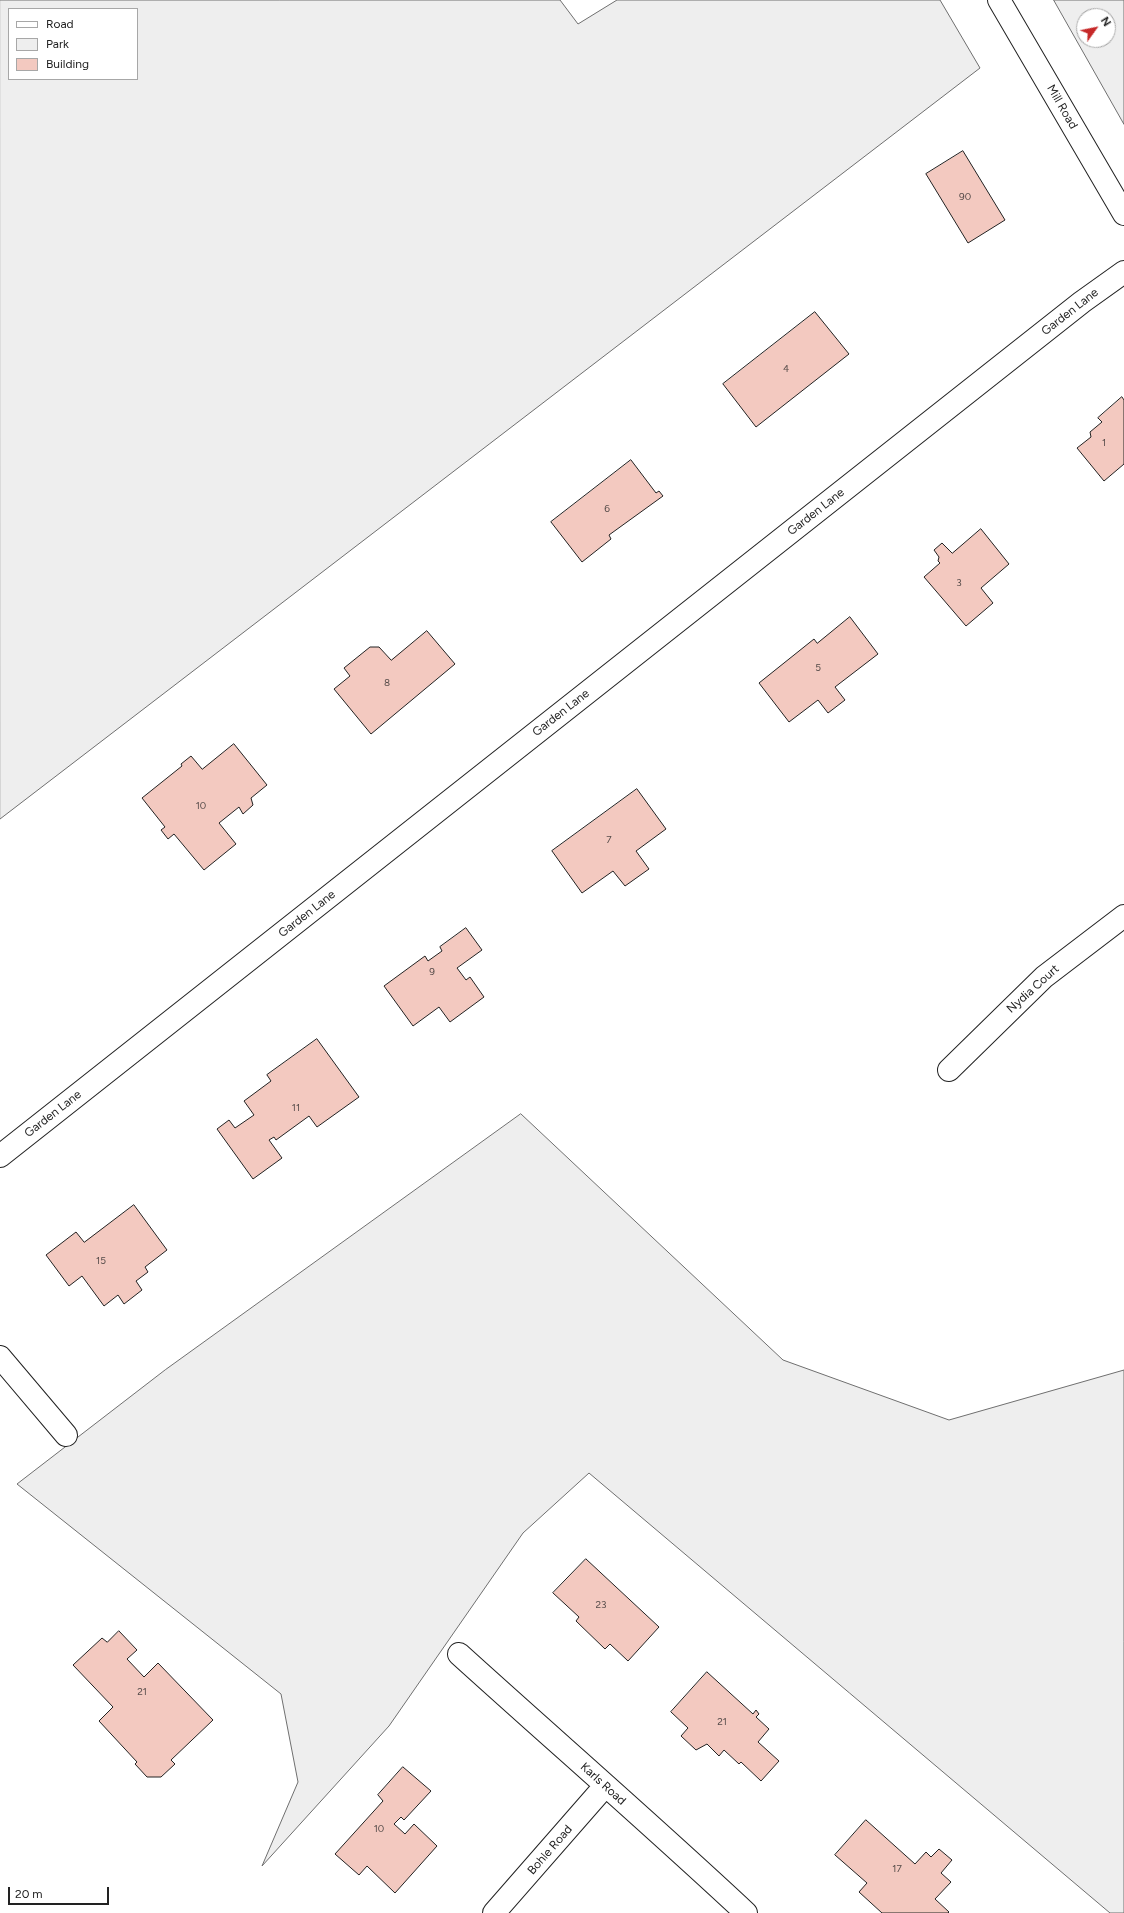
<!DOCTYPE html>
<html>
<head>
<meta charset="utf-8">
<style>
  body { margin:0 }
  #map { position:relative; width:1124px; height:1913px; overflow:hidden; background:#fff; font-family:Figtree,sans-serif }
  canvas { display:block }
  .legend { position:absolute; left:8px; top:8px; width:130px; height:72px; box-sizing:border-box; background:#fff; border:1px solid #a7a7a7; margin:0; padding:5px 7px; list-style:none; font-size:12px; color:#222 }
  .legend li { display:flex; align-items:center; gap:8px; height:20px }
  .legend b { width:20px; border:1px solid #a7a7a7 }
  .north { position:absolute; left:1076px; top:8px; width:40px; height:40px; box-sizing:border-box; background:#fff; border:1px solid #a7a7a7; border-radius:50%; rotate:57deg; font-size:11px; font-weight:700; line-height:16px; text-align:center; color:#222 }
  .north::after { content:''; display:block; margin:auto; width:14px; height:18px; background:#c62828; clip-path:polygon(50% 0,100% 100%,50% 72%,0 100%) }
  .scale { position:absolute; left:8px; top:1887px; width:101px; height:18px; box-sizing:border-box; border:2px solid #222; border-top:0; padding-left:5px; font-size:12px; line-height:14px; white-space:nowrap; color:#222; -webkit-text-stroke:3px #fff; paint-order:stroke }
</style>
</head>
<body>
<div id="map">
<canvas width="1124" height="1913"></canvas>
<ul class="legend">
<li><b style="height:5px;background:#fff"></b>Road</li>
<li><b style="height:11px;background:#eee"></b>Park</li>
<li><b style="height:11px;background:#f3c9c0"></b>Building</li>
</ul>
<div class="north">N</div>
<div class="scale">20 m</div>
</div>
<script>
const context = document.querySelector('canvas').getContext('2d');
context.lineJoin = 'round';
function fill(path, color) { context.fillStyle = color; context.fill(path, 'evenodd'); }
function strokePath(path, color, width, dash) { context.strokeStyle = color; context.lineWidth = width; context.lineCap = dash ? 'butt' : 'round'; context.setLineDash(dash || []); context.stroke(path); }
function label(font, color, halo, rows, align = 'center') {
  context.font = font + ' Figtree,sans-serif'; context.lineWidth = 3; context.setLineDash([]); context.textBaseline = 'middle'; context.strokeStyle = halo; context.fillStyle = color; for (const [text, x, y, turn = 0] of rows) {
    context.save(); context.translate(x, y); context.rotate((+turn || 0) * Math.PI / 180); context.textAlign = isNaN(turn) ? turn : align; if (halo) context.strokeText(text, 0, 0); context.fillText(text, 0, 0); context.restore();
  }
}
const green = new Path2D(`
  M 0,0 L 560,0 L 578,24 L 617,0 L 940,0 L 980,68 L 0,819 ZM 9,9 L 137,9 L 137,79 L 9,79 Z
  M 1054,0 L 1124,0 L 1124,124 ZM 1084,16 L 1108,16 L 1108,40 L 1084,40 Z
  M 521,1114 L 783,1360 L 949,1420 L 1124,1370 L 1124,1913 L 1110,1913 L 589,1473 L 523,1533 L 389,1726 L 262,1866 L 298,1782 L 281,1694 L 17,1484 L 165,1370 Z`);
const building = new Path2D(`
  M 963,151 L 1005,220 L 968,243 L 926,174 Z
  M 815,312 L 849,354 L 756,427 L 723,384 Z
  M 1122,397 L 1124,400 L 1124,464 L 1104,481 L 1077,448 L 1091,437 L 1090,432 L 1102,422 L 1098,418 Z
  M 631,460 L 656,493 L 659,491 L 663,496 L 609,535 L 611,539 L 582,562 L 551,522 Z
  M 981,529 L 1009,564 L 981,588 L 993,603 L 966,626 L 924,577 L 940,563 L 938,561 L 939,557 L 934,550 L 942,543 L 952,553 Z
  M 850,617 L 878,654 L 835,687 L 845,700 L 828,713 L 818,700 L 789,722 L 759,683 L 814,639 L 817,643 Z
  M 427,631 L 455,664 L 371,734 L 334,689 L 350,676 L 344,668 L 370,647 L 379,647 L 391,660 Z
  M 234,744 L 267,785 L 251,798 L 253,805 L 243,814 L 239,807 L 219,823 L 236,844 L 204,870 L 174,834 L 168,839 L 161,830 L 165,827 L 142,798 L 182,766 L 181,764 L 191,756 L 202,769 Z
  M 637,789 L 666,829 L 636,851 L 649,869 L 625,886 L 613,871 L 582,893 L 552,851 Z
  M 466,928 L 482,950 L 457,968 L 466,980 L 470,977 L 484,997 L 450,1022 L 439,1007 L 413,1026 L 384,986 L 425,956 L 428,961 L 442,951 L 440,947 Z
  M 317,1039 L 359,1097 L 317,1127 L 309,1116 L 276,1140 L 274,1137 L 269,1140 L 282,1158 L 253,1179 L 217,1129 L 229,1120 L 235,1128 L 254,1115 L 244,1101 L 271,1081 L 267,1075 Z
  M 134,1205 L 167,1250 L 145,1267 L 148,1272 L 136,1281 L 142,1290 L 124,1304 L 118,1295 L 104,1306 L 82,1276 L 69,1286 L 46,1255 L 76,1232 L 84,1242 Z
  M 586,1559 L 659,1627 L 628,1661 L 610,1644 L 605,1649 L 576,1621 L 579,1617 L 553,1593 Z
  M 119,1631 L 137,1650 L 127,1659 L 144,1677 L 158,1663 L 213,1720 L 171,1760 L 175,1764 L 161,1777 L 147,1777 L 135,1764 L 137,1762 L 99,1721 L 113,1707 L 73,1665 L 102,1638 L 107,1642 Z
  M 707,1672 L 753,1714 L 756,1710 L 759,1714 L 756,1717 L 769,1729 L 758,1742 L 779,1761 L 761,1781 L 741,1762 L 739,1764 L 724,1750 L 719,1756 L 707,1744 L 696,1750 L 681,1736 L 688,1728 L 671,1712 Z
  M 403,1767 L 431,1791 L 404,1820 L 401,1817 L 394,1824 L 405,1834 L 414,1824 L 437,1846 L 395,1893 L 367,1866 L 359,1875 L 335,1854 L 383,1801 L 378,1795 Z
  M 866,1820 L 915,1864 L 926,1852 L 931,1857 L 939,1849 L 952,1860 L 941,1873 L 951,1882 L 935,1899 L 949,1912 L 948,1913 L 882,1913 L 859,1892 L 867,1883 L 835,1855 Z`);
const street = new Path2D(`
  M 949,1070 L 1044,977 L 1124,916
  M 0,1156 L 1082,302 L 1124,272
  M 0,1357 L 66,1435
  M 459,1654 C 555,1741 652,1825 746,1913
  M 494,1913 L 605,1786`);
const secondary = new Path2D(`
  M 999,0 L 1124,214`);
const numberNames = [
  ["90",965,197],
  ["4",786,369],
  ["1",1104,443],
  ["6",607,509],
  ["3",959,583],
  ["5",818,668],
  ["8",387,683],
  ["10",201,806],
  ["7",609,840],
  ["9",432,972],
  ["11",296,1108],
  ["15",101,1261],
  ["23",601,1605],
  ["21",142,1692],
  ["21",722,1722],
  ["10",379,1829],
  ["17",897,1869]
];
const streetNames = [
  ["Mill Road",1062,107,60],
  ["Garden Lane",1070,312,-38],
  ["Garden Lane",816,512,-38],
  ["Garden Lane",561,713,-38],
  ["Garden Lane",307,914,-38],
  ["Nydia Court",1033,989,-42],
  ["Garden Lane",53,1114,-38],
  ["Karls Road",603,1784,42],
  ["Bohle Road",550,1850,-49]
];
fill(green, '#eee');
strokePath(green, '#6f6f6f', 1);
fill(building, '#f3c9c0');
strokePath(building, '#222', 1);
strokePath(street, '#222', 24);
strokePath(secondary, '#222', 24);
strokePath(street, '#fff', 22);
strokePath(secondary, '#fff', 22);
label('10px', '#564c4a', null, numberNames);
label('12px', '#222', '#fff', streetNames);
</script>
</body>
</html>
